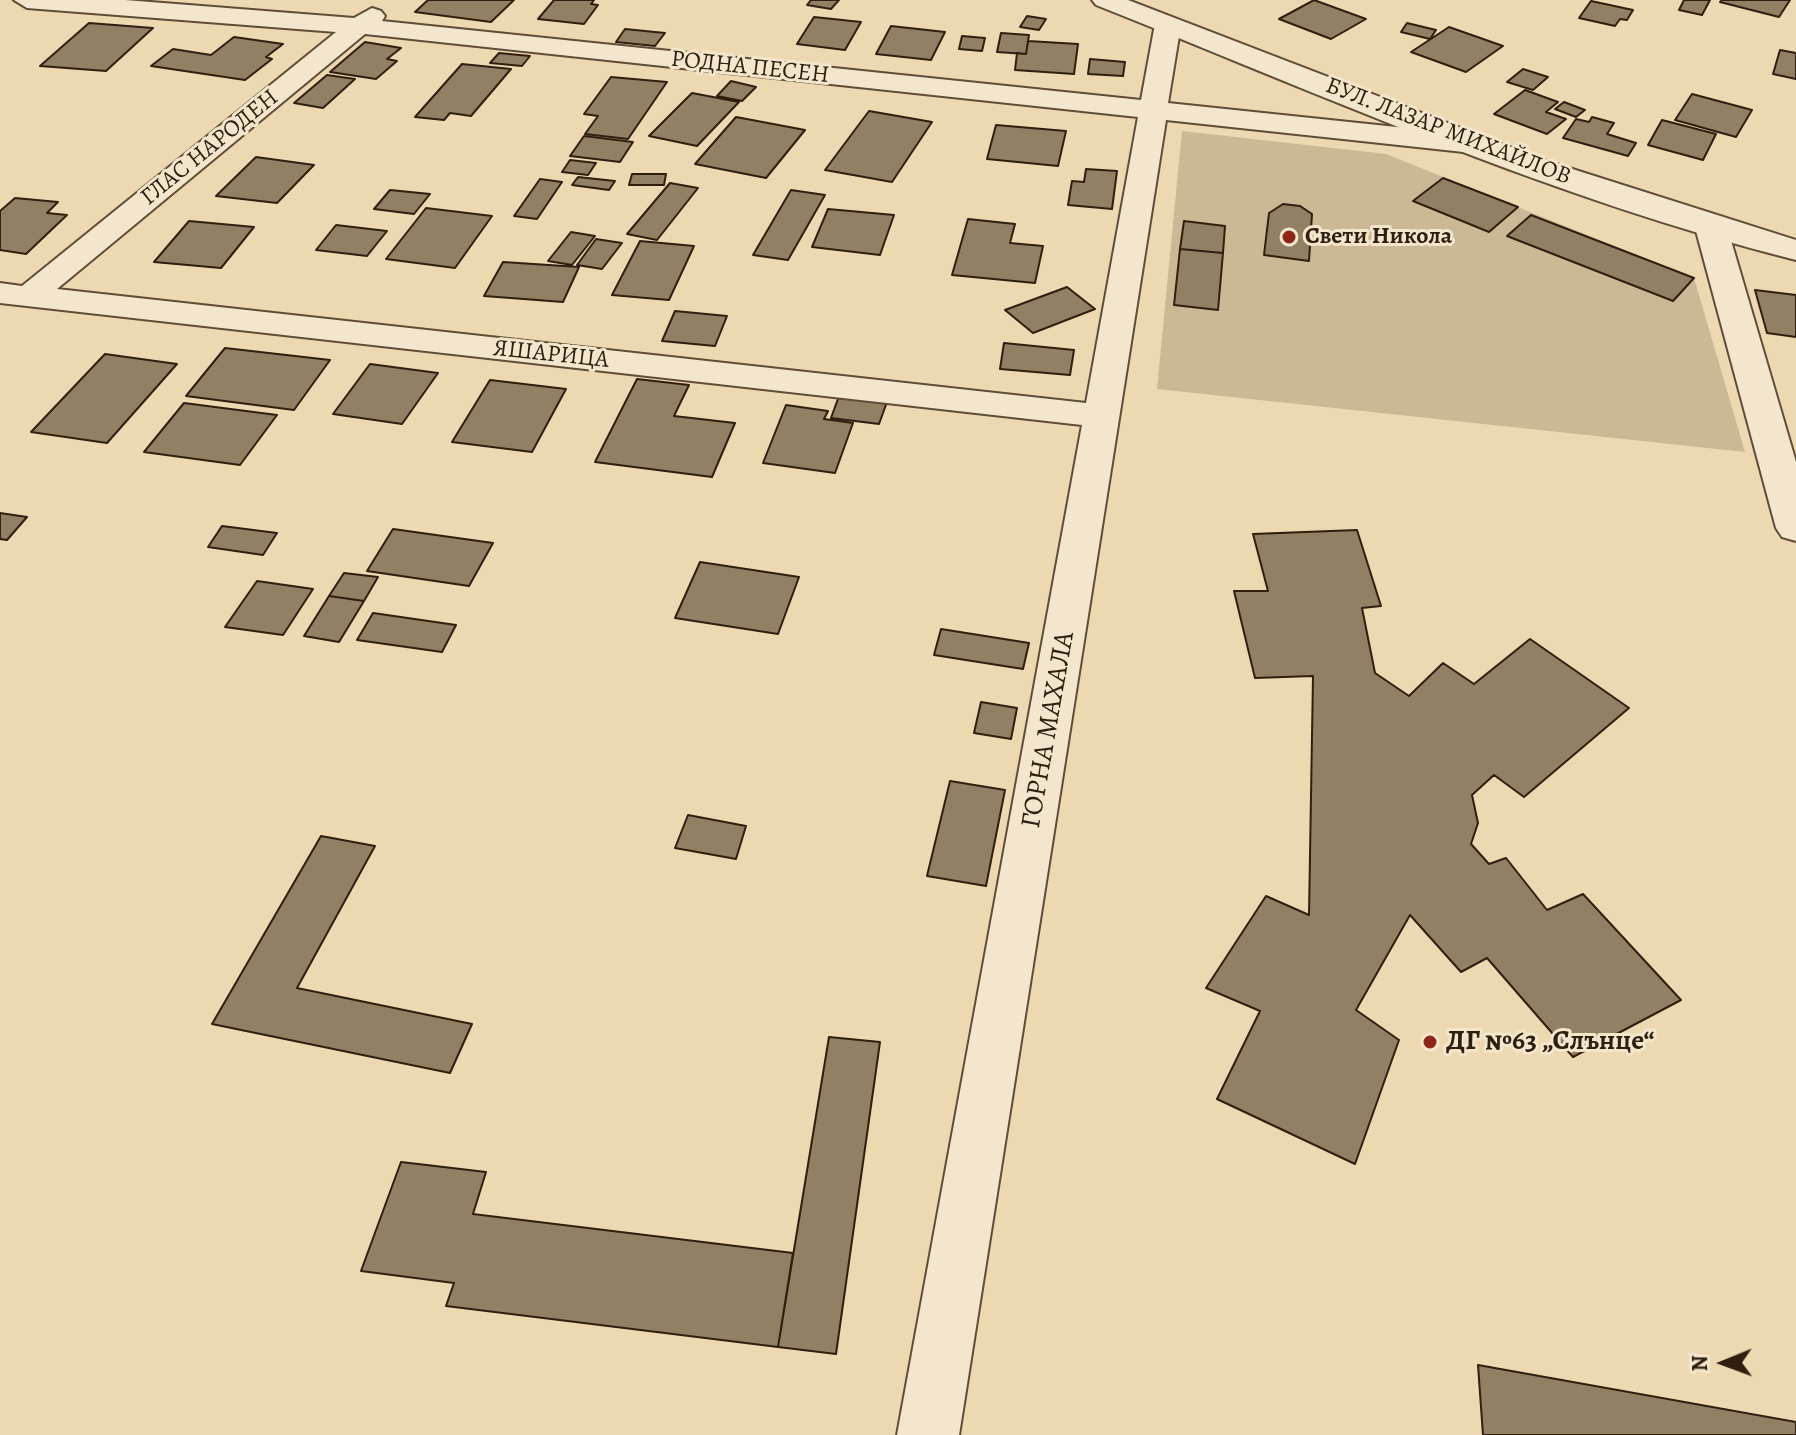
<!DOCTYPE html>
<html>
<head>
<meta charset="utf-8">
<style>
  body { margin:0 }
  #map { position:relative; width:1796px; height:1435px; overflow:hidden; background:#edd8b1; font-family:Alegreya,serif }
  canvas { display:block }
  .north { position:absolute; left:1684px; top:1323px; width:80px; height:80px; -webkit-text-stroke:6px #f3e6cc; paint-order:stroke; rotate:269deg; font-size:22px; font-weight:700; line-height:32px; text-align:center; color:#311e0e }
  .north::after { content:''; display:block; margin:auto; width:28px; height:36px; background:#311e0e; clip-path:polygon(50% 0,100% 100%,50% 72%,0 100%) }
</style>
</head>
<body>
<div id="map">
<canvas width="1796" height="1435"></canvas>
<div class="north">N</div>
</div>
<script>
const context = document.querySelector('canvas').getContext('2d');
context.lineJoin = 'round';
function fill(path, color) { context.fillStyle = color; context.fill(path, 'evenodd'); }
function strokePath(path, color, width, dash) { context.strokeStyle = color; context.lineWidth = width; context.lineCap = dash ? 'butt' : 'round'; context.setLineDash(dash || []); context.stroke(path); }
function label(font, color, halo, rows, align = 'center') {
  context.font = font + ' Alegreya,serif'; context.lineWidth = 6; context.setLineDash([]); context.textBaseline = 'middle'; context.strokeStyle = halo; context.fillStyle = color; for (const [text, x, y, turn = 0] of rows) {
    context.save(); context.translate(x, y); context.rotate((+turn || 0) * Math.PI / 180); context.textAlign = isNaN(turn) ? turn : align; if (halo) context.strokeText(text, 0, 0); context.fillText(text, 0, 0); context.restore();
  }
}
const green = new Path2D(`
  M 1182,131 L 1386,154 L 1694,278 L 1745,452 L 1157,389 Z`);
const building = new Path2D(`
  M 428,0 L 514,0 L 491,22 L 415,12 Z
  M 554,0 L 594,0 L 591,4 L 598,5 L 584,24 L 538,19 Z
  M 811,0 L 839,0 L 831,9 L 807,5 Z
  M 1314,0 L 1366,19 L 1331,39 L 1279,19 Z
  M 1684,0 L 1710,0 L 1702,15 L 1679,10 Z
  M 1722,0 L 1790,0 L 1779,17 L 1720,2 Z
  M 1591,1 L 1633,10 L 1627,20 L 1620,19 L 1615,26 L 1579,18 Z
  M 1027,16 L 1046,19 L 1039,30 L 1020,27 Z
  M 814,17 L 861,22 L 845,50 L 797,44 Z
  M 89,23 L 153,28 L 106,71 L 40,66 Z
  M 1407,23 L 1436,30 L 1430,39 L 1401,32 Z
  M 891,26 L 945,32 L 931,60 L 876,54 Z
  M 1449,27 L 1503,46 L 1466,72 L 1411,52 Z
  M 625,29 L 665,33 L 655,46 L 616,42 Z
  M 1001,33 L 1029,35 L 1026,54 L 997,52 Z
  M 962,36 L 985,38 L 982,51 L 959,49 Z
  M 234,37 L 283,44 L 266,57 L 272,59 L 245,80 L 151,66 L 173,49 L 211,55 Z
  M 1028,41 L 1078,44 L 1074,74 L 1015,70 L 1017,53 L 1026,54 Z
  M 365,42 L 401,48 L 387,59 L 397,61 L 376,79 L 330,72 Z
  M 1780,50 L 1796,53 L 1796,79 L 1773,74 Z
  M 499,53 L 530,56 L 522,66 L 490,63 Z
  M 1090,59 L 1125,62 L 1123,76 L 1088,74 Z
  M 462,64 L 511,69 L 471,116 L 450,113 L 444,120 L 415,117 Z
  M 1523,69 L 1548,77 L 1533,90 L 1507,82 Z
  M 327,75 L 355,79 L 323,108 L 294,103 Z
  M 611,77 L 667,82 L 628,139 L 585,134 L 598,116 L 584,114 Z
  M 731,81 L 756,87 L 742,101 L 717,96 Z
  M 1525,90 L 1558,102 L 1546,112 L 1566,119 L 1547,134 L 1494,114 Z
  M 692,93 L 739,102 L 697,146 L 649,136 Z
  M 1692,94 L 1752,110 L 1736,137 L 1675,120 Z
  M 1564,102 L 1585,110 L 1576,117 L 1555,109 Z
  M 869,111 L 932,122 L 892,182 L 825,170 Z
  M 736,117 L 805,130 L 766,178 L 695,164 Z
  M 1592,117 L 1614,123 L 1607,134 L 1636,143 L 1628,156 L 1563,138 L 1576,119 L 1589,122 Z
  M 1662,120 L 1716,134 L 1703,160 L 1648,145 Z
  M 996,125 L 1066,131 L 1058,166 L 987,159 Z
  M 584,136 L 633,142 L 620,162 L 570,156 Z
  M 256,157 L 314,165 L 277,203 L 216,196 Z
  M 570,160 L 596,163 L 588,175 L 562,172 Z
  M 1086,169 L 1117,171 L 1112,209 L 1068,205 L 1072,181 L 1084,182 Z
  M 632,174 L 666,174 L 664,185 L 629,185 Z
  M 578,177 L 615,181 L 609,190 L 572,185 Z
  M 1443,178 L 1518,207 L 1489,232 L 1413,201 Z
  M 540,179 L 562,182 L 537,219 L 514,216 Z
  M 670,183 L 698,188 L 657,240 L 627,234 Z
  M 390,190 L 430,194 L 414,214 L 374,209 Z
  M 791,190 L 825,195 L 788,260 L 753,255 Z
  M 15,198 L 58,202 L 47,213 L 67,215 L 26,254 L 0,250 L 0,211 Z
  M 1283,204 L 1300,206 L 1312,214 L 1309,261 L 1264,255 L 1269,213 Z
  M 426,208 L 492,216 L 455,268 L 386,259 Z
  M 828,209 L 894,215 L 880,255 L 812,247 Z
  M 1531,215 L 1694,278 L 1673,301 L 1507,236 Z
  M 968,219 L 1015,224 L 1010,243 L 1043,246 L 1035,283 L 952,275 Z
  M 189,221 L 254,227 L 221,268 L 154,262 Z
  M 1184,221 L 1225,226 L 1223,253 L 1180,249 Z
  M 336,225 L 387,231 L 367,256 L 316,250 Z
  M 571,232 L 595,236 L 572,265 L 548,261 Z
  M 596,239 L 622,243 L 602,269 L 577,265 Z
  M 640,241 L 694,246 L 669,300 L 612,295 Z
  M 1180,249 L 1223,253 L 1218,310 L 1174,305 Z
  M 503,262 L 579,267 L 563,302 L 484,296 Z
  M 1067,287 L 1095,309 L 1033,333 L 1005,310 Z
  M 1755,290 L 1796,295 L 1796,337 L 1767,333 Z
  M 675,311 L 727,316 L 715,346 L 662,341 Z
  M 1004,343 L 1074,350 L 1070,375 L 1000,369 Z
  M 225,348 L 330,360 L 294,410 L 186,396 Z
  M 105,354 L 177,364 L 107,443 L 31,432 Z
  M 370,364 L 438,373 L 402,424 L 333,414 Z
  M 637,379 L 689,385 L 674,416 L 735,423 L 712,477 L 595,462 Z
  M 490,380 L 566,389 L 532,452 L 452,442 Z
  M 839,396 L 887,402 L 879,424 L 831,418 Z
  M 184,403 L 277,415 L 240,465 L 144,452 Z
  M 786,405 L 828,411 L 824,419 L 853,423 L 835,473 L 763,463 Z
  M 0,513 L 27,517 L 7,540 L 0,539 Z
  M 222,526 L 277,533 L 263,555 L 208,547 Z
  M 393,529 L 493,543 L 469,586 L 367,571 Z
  M 1357,530 L 1381,606 L 1362,608 L 1375,673 L 1409,696 L 1443,663 L 1474,684 L 1530,639 L 1629,708 L 1524,797 L 1494,775 L 1472,795 L 1478,823 L 1471,844 L 1489,864 L 1506,858 L 1547,910 L 1583,894 L 1681,1000 L 1573,1057 L 1487,958 L 1461,972 L 1410,915 L 1356,1010 L 1399,1040 L 1355,1164 L 1217,1099 L 1260,1011 L 1206,988 L 1266,896 L 1309,915 L 1313,676 L 1255,678 L 1234,591 L 1268,591 L 1253,534 Z
  M 700,562 L 799,577 L 778,634 L 675,618 Z
  M 344,573 L 378,577 L 364,601 L 329,596 Z
  M 257,581 L 313,589 L 283,635 L 225,627 Z
  M 329,596 L 364,601 L 339,642 L 304,636 Z
  M 373,613 L 456,625 L 442,652 L 357,640 Z
  M 941,629 L 1029,643 L 1023,669 L 934,655 Z
  M 981,702 L 1017,708 L 1011,739 L 974,733 Z
  M 950,781 L 1005,790 L 986,886 L 927,876 Z
  M 688,815 L 746,826 L 736,859 L 675,848 Z
  M 321,836 L 375,846 L 297,988 L 472,1024 L 450,1073 L 212,1024 Z
  M 829,1037 L 880,1042 L 836,1354 L 778,1347 Z
  M 401,1162 L 486,1172 L 473,1214 L 793,1253 L 778,1347 L 446,1306 L 454,1283 L 361,1271 Z
  M 1478,1365 L 1796,1422 L 1796,1435 L 1483,1435 Z`);
const minor = new Path2D(`
  M 14,0 L 125,0 L 354,18 L 372,8 L 381,11 L 385,16 L 382,21 L 1141,100 L 1155,24 L 1168,16 L 1181,24 L 1168,103 L 1473,135 L 1483,138 L 1487,144 L 1483,150 L 1473,153 L 1166,120 L 959,1435 L 897,1435 L 1082,425 L 0,303 L 0,283 L 22,286 L 336,32 L 27,8 ZM 365,34 L 1138,117 L 1086,403 L 57,289 Z
  M 1711,218 L 1722,220 L 1727,227 L 1796,462 L 1796,541 L 1782,537 L 1776,528 L 1695,227 L 1700,220 Z`);
const tertiary = new Path2D(`
  M 1092,0 L 1128,0 L 1544,160 L 1796,240 L 1796,260 C 1556,200 1326,96 1096,5 Z`);
const markers = [
  [1289,237,8,"#8f2418"],
  [1430,1042,8,"#8f2418"]
];
const farStreetnames = [
  ["РОДНА ПЕСЕН",750,68,6],
  ["БУЛ. ЛАЗАР МИХАЙЛОВ",1448,132,21],
  ["ГЛАС НАРОДЕН",210,148,-39],
  ["ЯШАРИЦА",551,355,6]
];
const farPoinames = [
  ["Свети Никола",1305,237]
];
const streetNames = [
  ["ГОРНА МАХАЛА",1049,730,-80]
];
const poiNames = [
  ["ДГ №63 „Слънце“",1446,1042]
];
fill(green, '#cdb895');
fill(building, '#937f63');
strokePath(building, '#311e0e', 2);
strokePath(minor, '#604c37', 4);
strokePath(tertiary, '#604c37', 4);
fill(minor, '#f3e6cc');
fill(tertiary, '#f3e6cc');
for (const [x, y, r, color] of markers) { const dot = new Path2D(); dot.arc(x, y, r, 0, 2 * Math.PI); context.fillStyle = color; context.fill(dot); strokePath(dot, '#f3e6cc', 3); }
label('24px', '#311e0e', '#f3e6cc', farStreetnames);
label('bold 24px', '#311e0e', '#f3e6cc', farPoinames, 'left');
label('28px', '#311e0e', '#f3e6cc', streetNames);
label('bold 28px', '#311e0e', '#f3e6cc', poiNames, 'left');
</script>
</body>
</html>
